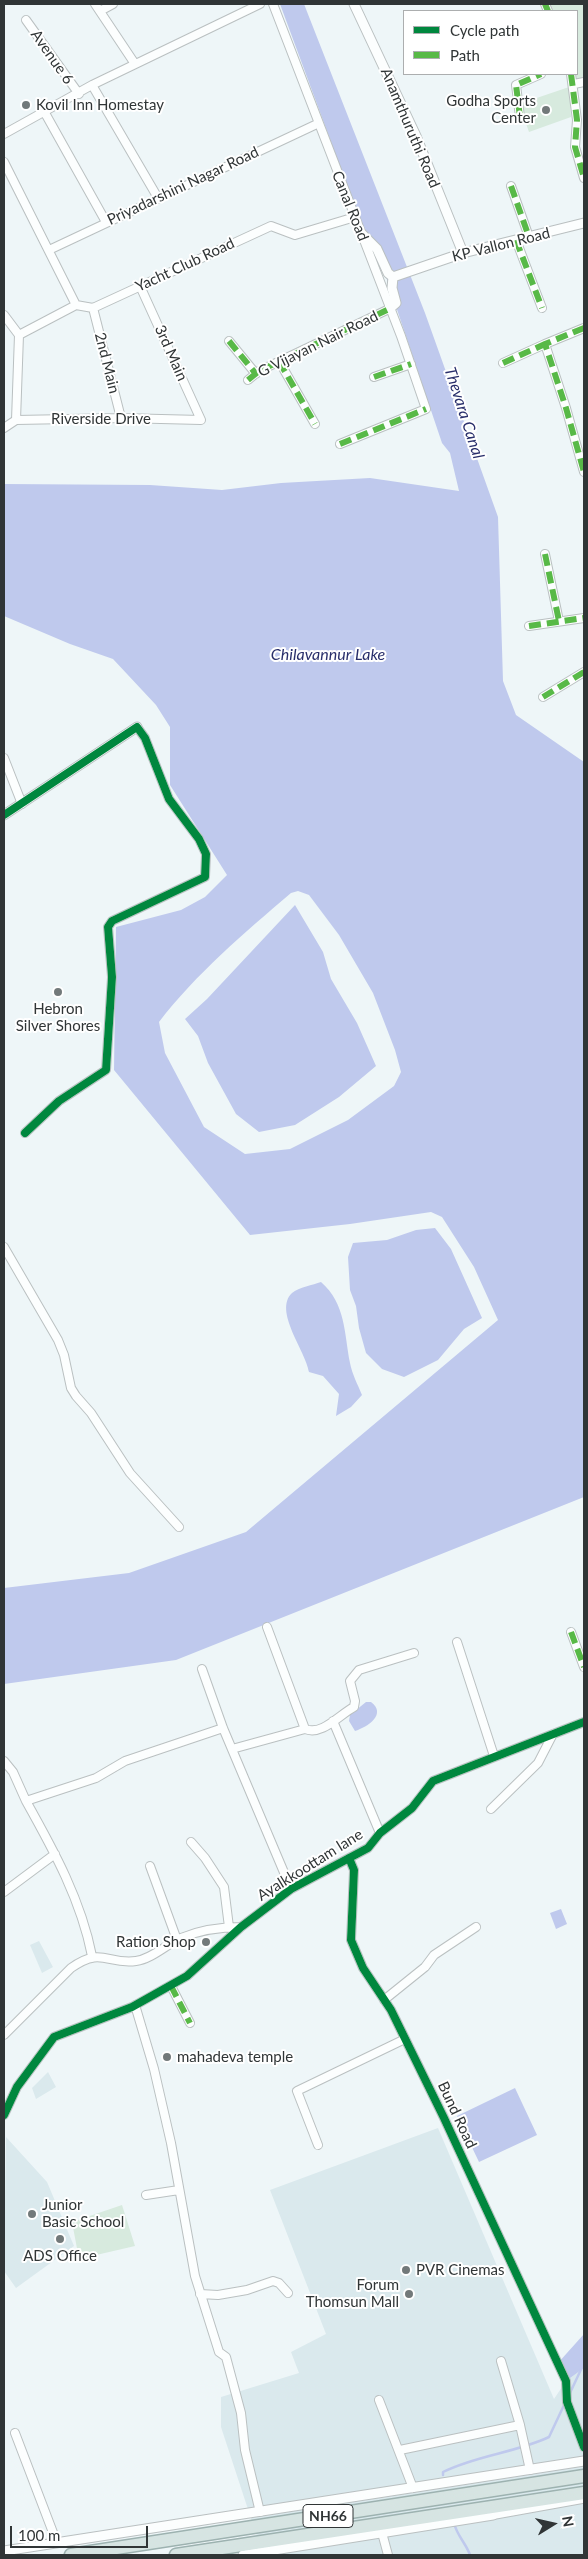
<!DOCTYPE html>
<html>
<head>
<meta charset="utf-8">
<style>
  body { margin:0 }
  #map { position:relative; width:588px; height:2559px; overflow:hidden; background:#eef6f8; font-family:Lato,sans-serif }
  canvas { display:block }
  .frame { position:absolute; inset:0; border:5px solid #303536; pointer-events:none }
  .legend { position:absolute; left:403px; top:10px; width:175px; height:65px; box-sizing:border-box; background:#fff; border:1px solid #acaeaf; margin:0; padding:6px 9px; list-style:none; font-size:15px; color:#303536 }
  .legend li { display:flex; align-items:center; gap:10px; height:25px }
  .legend b { width:25px; border:1px solid #acaeaf }
  .north { position:absolute; left:528px; top:2499px; width:50px; height:50px; -webkit-text-stroke:4px #fff; paint-order:stroke; rotate:80deg; font-size:14px; font-weight:700; line-height:20px; text-align:center; color:#303536 }
  .north::after { content:''; display:block; margin:auto; width:18px; height:22px; background:#303536; clip-path:polygon(50% 0,100% 100%,50% 72%,0 100%) }
  .scale { position:absolute; left:10px; top:2526px; width:138px; height:22px; box-sizing:border-box; border:2px solid #303536; border-top:0; padding-left:6px; font-size:15px; line-height:18px; white-space:nowrap; color:#303536; -webkit-text-stroke:4px #fff; paint-order:stroke }
</style>
</head>
<body>
<div id="map">
<canvas width="588" height="2559"></canvas>
<div class="frame"></div>
<ul class="legend">
<li><b style="height:6px;background:#00873e"></b>Cycle path</li>
<li><b style="height:6px;background:#58b947"></b>Path</li>
</ul>
<div class="north">N</div>
<div class="scale">100 m</div>
</div>
<script>
const context = document.querySelector('canvas').getContext('2d');
context.lineJoin = 'round';
function fill(path, color) { context.fillStyle = color; context.fill(path, 'evenodd'); }
function strokePath(path, color, width, dash) { context.strokeStyle = color; context.lineWidth = width; context.lineCap = dash ? 'butt' : 'round'; context.setLineDash(dash || []); context.stroke(path); }
function label(font, color, halo, rows, align = 'center') {
  context.font = font + ' Lato,sans-serif'; context.lineWidth = 4; context.setLineDash([]); context.textBaseline = 'middle'; context.strokeStyle = halo; context.fillStyle = color; for (const [text, x, y, turn = 0] of rows) {
    context.save(); context.translate(x, y); context.rotate((+turn || 0) * Math.PI / 180); context.textAlign = isNaN(turn) ? turn : align; if (halo) context.strokeText(text, 0, 0); context.fillText(text, 0, 0); context.restore();
  }
}
const built = new Path2D(`
  M 39,1941 L 53,1967 L 42,1973 L 30,1945 Z
  M 48,2072 L 56,2087 L 36,2099 L 32,2088 Z
  M 438,2128 L 554,2399 L 566,2381 L 584,2368 L 584,2555 L 263,2555 L 221,2427 L 221,2397 L 299,2373 L 291,2352 L 326,2334 L 270,2190 Z
  M 6,2137 L 47,2182 L 74,2246 L 16,2288 L 4,2271 Z`);
const green = new Path2D(`
  M 550,4 L 584,4 L 584,78 L 576,80 L 574,74 L 577,74 L 577,11 L 552,11 Z
  M 569,87 L 571,117 L 529,132 L 519,104 Z
  M 122,2205 L 135,2246 L 79,2259 L 72,2222 Z`);
const water = new Path2D(`
  M 280,4 L 304,4 L 425,313 L 498,517 L 503,681 L 516,715 L 584,762 L 584,1497 L 176,1660 L 4,1684 L 4,1588 L 129,1573 L 246,1532 L 498,1320 L 474,1267 L 442,1217 L 431,1212 L 350,1224 L 250,1235 L 114,1070 L 116,927 L 181,910 L 205,897 L 227,875 L 170,785 L 170,727 L 156,705 L 113,659 L 70,644 L 4,616 L 4,484 L 150,485 L 222,490 L 281,483 L 370,478 L 459,491 L 450,453 L 442,443 L 384,271 L 358,215 ZM 298,891 L 309,895 L 339,935 L 373,993 L 395,1050 L 401,1072 L 394,1086 L 348,1120 L 290,1149 L 245,1154 L 204,1127 L 165,1053 L 159,1022 C 196,974 244,933 291,893 Z
  M 295,905 L 323,952 L 331,979 L 357,1023 L 376,1066 L 339,1097 L 295,1125 L 259,1132 L 236,1114 L 208,1063 L 198,1036 L 185,1019 L 207,999 Z
  M 435,1228 L 451,1249 L 482,1318 L 464,1329 L 438,1360 L 404,1377 L 382,1369 L 366,1353 L 359,1328 L 356,1306 L 350,1290 L 348,1257 L 353,1243 L 387,1240 L 416,1230 Z
  M 321,1282 C 346,1304 344,1333 350,1363 C 352,1374 358,1385 362,1395 L 351,1407 L 336,1416 L 339,1394 L 323,1376 L 309,1372 C 306,1351 273,1311 292,1293 C 299,1287 313,1285 321,1282 Z
  M 366,1702 L 371,1702 C 387,1714 368,1727 355,1731 L 349,1721 L 350,1715 Z
  M 561,1909 L 567,1924 L 556,1929 L 550,1913 Z
  M 515,2088 L 537,2135 L 479,2162 L 457,2116 Z
  M 584,2334 L 584,2368 L 566,2381 L 558,2363 Z`);
const stream = new Path2D(`
  M 570,2393 L 584,2363
  M 443,2475 L 443,2472 C 477,2455 515,2453 549,2437 L 565,2403
  M 454,2523 C 457,2536 466,2543 470,2555`);
const minor = new Path2D(`
  M 95,4 L 135,64
  M 273,4 L 401,336 L 426,409 L 340,444
  M 545,4 L 548,11
  M 100,11 L 113,4
  M 26,20 L 79,94
  M 571,74 L 577,120 L 575,147 L 584,178
  M 574,84 L 584,82
  M 92,85 L 158,198
  M 45,113 L 106,222
  M 520,117 L 516,85 L 541,74
  M 4,134 L 92,85 L 260,4
  M 4,162 L 76,305
  M 511,186 L 529,237
  M 516,240 L 542,308
  M 49,250 L 317,124
  M 93,308 L 121,418
  M 4,315 L 19,335 L 16,420
  M 584,328 L 545,344 L 566,408 L 584,472
  M 19,335 L 76,305 L 93,308 L 271,226 L 295,235 L 355,217
  M 229,341 L 256,374
  M 279,361 L 315,424
  M 503,363 L 545,344
  M 374,377 L 411,364
  M 248,380 L 259,371 L 389,309
  M 4,428 L 16,420 L 121,418 L 201,420 L 140,286
  M 545,554 L 559,621
  M 529,626 L 584,618
  M 543,697 L 584,672
  M 4,758 L 22,804
  M 25,1133 L 59,1101 L 106,1070 L 112,977 L 108,927 L 112,921 L 205,877 L 206,854 L 199,839 L 169,799 L 145,738 L 137,727
  M 4,1247 L 58,1340 L 64,1355 L 71,1388 L 76,1396 L 91,1413 L 130,1473 L 179,1527
  M 267,1627 L 305,1729 C 322,1736 339,1715 354,1707 L 355,1701 L 350,1681 L 359,1670 L 414,1653
  M 571,1632 L 584,1667
  M 457,1642 L 494,1756
  M 202,1669 L 223,1728 L 291,1889
  M 333,1721 L 380,1833
  M 232,1749 L 305,1729
  M 4,1761 L 13,1772 L 26,1801 L 96,1778 L 125,1761 L 223,1728
  M 26,1801 C 54,1851 81,1900 92,1956
  M 491,1809 L 538,1763 L 553,1734
  M 191,1842 L 205,1858 L 224,1887 L 229,1927
  M 349,1858 L 354,1870 L 351,1940 L 363,1968 L 391,2010 L 444,2118 L 566,2381 L 567,2402 L 584,2447
  M 150,1866 L 177,1940
  M 4,1892 L 55,1854
  M 171,1986 L 190,2023
  M 384,2000 L 425,1967 L 434,1955 L 476,1927
  M 135,2005 L 154,2069 L 171,2143 L 195,2276 L 219,2352 L 226,2357 L 241,2413 L 245,2450 L 260,2512
  M 4,2035 L 71,1968 C 102,1946 107,1965 136,1961 C 152,1959 167,1944 181,1938 C 200,1930 220,1927 241,1927
  M 4,2115 L 17,2087 L 54,2037 L 132,2007 L 187,1976 L 241,1927 L 291,1889 L 368,1848 L 380,1833 L 412,1808 L 433,1781 L 584,1722
  M 318,2145 L 297,2091 L 405,2039
  M 146,2195 L 179,2190
  M 200,2294 L 218,2295 L 247,2290 L 273,2281 L 279,2283 L 288,2293
  M 501,2361 L 520,2425
  M 379,2400 L 413,2488
  M 15,2433 L 57,2543
  M 400,2450 L 520,2425 L 530,2470
  M 493,2515 L 582,2499
  M 381,2529 L 388,2555`);
const tertiary = new Path2D(`
  M 354,4 L 416,136 L 463,253
  M 361,233 L 377,249 L 388,273 L 393,277
  M 393,277 L 463,253 L 584,223
  M 389,309 L 396,303 L 392,288 L 393,277
  M 4,815 L 137,727
  M 4,2551 L 584,2461
  M 243,2555 L 493,2515`);
const trunk = new Path2D(`
  M 71,2555 L 584,2476
  M 176,2555 L 584,2493`);
const quiet = new Path2D(`
  M 545,4 L 548,11
  M 571,74 L 577,120 L 575,147 L 584,178
  M 520,117 L 516,85 L 541,74
  M 511,186 L 529,237
  M 516,240 L 542,308
  M 584,328 L 545,344 L 566,408 L 584,472
  M 229,341 L 256,374
  M 279,361 L 315,424
  M 503,363 L 545,344
  M 374,377 L 411,364
  M 248,380 L 259,371 L 389,309
  M 340,444 L 426,409
  M 545,554 L 559,621
  M 529,626 L 584,618
  M 543,697 L 584,672
  M 571,1632 L 584,1667
  M 171,1986 L 190,2023`);
const cycleway = new Path2D(`
  M 4,815 L 137,727 L 145,738 L 169,799 L 199,839 L 206,854 L 205,877 L 112,921 L 108,927 L 112,977 L 106,1070 L 59,1101 L 25,1133
  M 349,1858 L 354,1870 L 351,1940 L 363,1968 L 391,2010 L 444,2118 L 566,2381 L 567,2402 L 584,2447
  M 4,2115 L 17,2087 L 54,2037 L 132,2007 L 187,1976 L 241,1927 L 291,1889 L 368,1848 L 380,1833 L 412,1808 L 433,1781 L 584,1722`);
const markers = [
  [26,105,5,"#72797a"],
  [546,110,5,"#72797a"],
  [58,992,5,"#72797a"],
  [206,1942,5,"#72797a"],
  [167,2057,5,"#72797a"],
  [32,2214,5,"#72797a"],
  [60,2239,5,"#72797a"],
  [406,2270,5,"#72797a"],
  [409,2294,5,"#72797a"]
];
const shields = [
  [328,2516,50]
];
const shieldNames = [
  ["NH66",328,2516]
];
const streetNames = [
  ["Avenue 6",52,57,55],
  ["Anamthuruthi Road",410,128,67],
  ["Priyadarshini Nagar Road",183,186,-25],
  ["Canal Road",350,206,68],
  ["KP Vallon Road",501,245,-14],
  ["Yacht Club Road",185,265,-25],
  ["G Vijayan Nair Road",318,344,-26],
  ["3rd Main",171,353,66],
  ["2nd Main",107,363,76],
  ["Riverside Drive",101,419],
  ["Ayalkkoottam lane",310,1865,-32],
  ["Bund Road",457,2115,65]
];
const poiNames = [
  ["Godha Sports",536,101,"right"],
  ["Center",536,118,"right"],
  ["Kovil Inn Homestay",36,105],
  ["Hebron",58,1009,"center"],
  ["Silver Shores",58,1026,"center"],
  ["Ration Shop",196,1942,"right"],
  ["mahadeva temple",177,2057],
  ["Junior",42,2205],
  ["Basic School",42,2222],
  ["ADS Office",60,2256,"center"],
  ["PVR Cinemas",416,2270],
  ["Forum",399,2285,"right"],
  ["Thomsun Mall",399,2302,"right"]
];
const waterNames = [
  ["Thevara Canal",464,413,72],
  ["Chilavannur Lake",328,655]
];
fill(built, '#dae9ed');
fill(green, '#d7eade');
fill(water, '#bfc9ed');
strokePath(stream, '#bfc9ed', 2.5);
strokePath(minor, '#bac0c1', 10);
strokePath(tertiary, '#bac0c1', 11);
strokePath(trunk, '#9db2b0', 15);
strokePath(minor, '#fcfefe', 8);
strokePath(tertiary, '#fcfefe', 9);
strokePath(trunk, '#d6e4e2', 12);
strokePath(quiet, '#58b947', 6, [12, 6]);
strokePath(cycleway, '#00873e', 8);
for (const [x, y, r, color] of markers) { const dot = new Path2D(); dot.arc(x, y, r, 0, 2 * Math.PI); context.fillStyle = color; context.fill(dot); strokePath(dot, '#fff', 2); }
for (const [x, y, w] of shields) { const box = new Path2D(); box.roundRect(x - w / 2, y - 11.5, w, 23, 4); context.fillStyle = '#fff'; context.fill(box); strokePath(box, '#303536', 1); }
label('bold 14px', '#303536', null, shieldNames);
label('15px', '#303536', '#fff', streetNames);
label('15px', '#303536', '#fff', poiNames, 'left');
label('italic 16px', '#292f6b', '#fff', waterNames);
</script>
</body>
</html>
